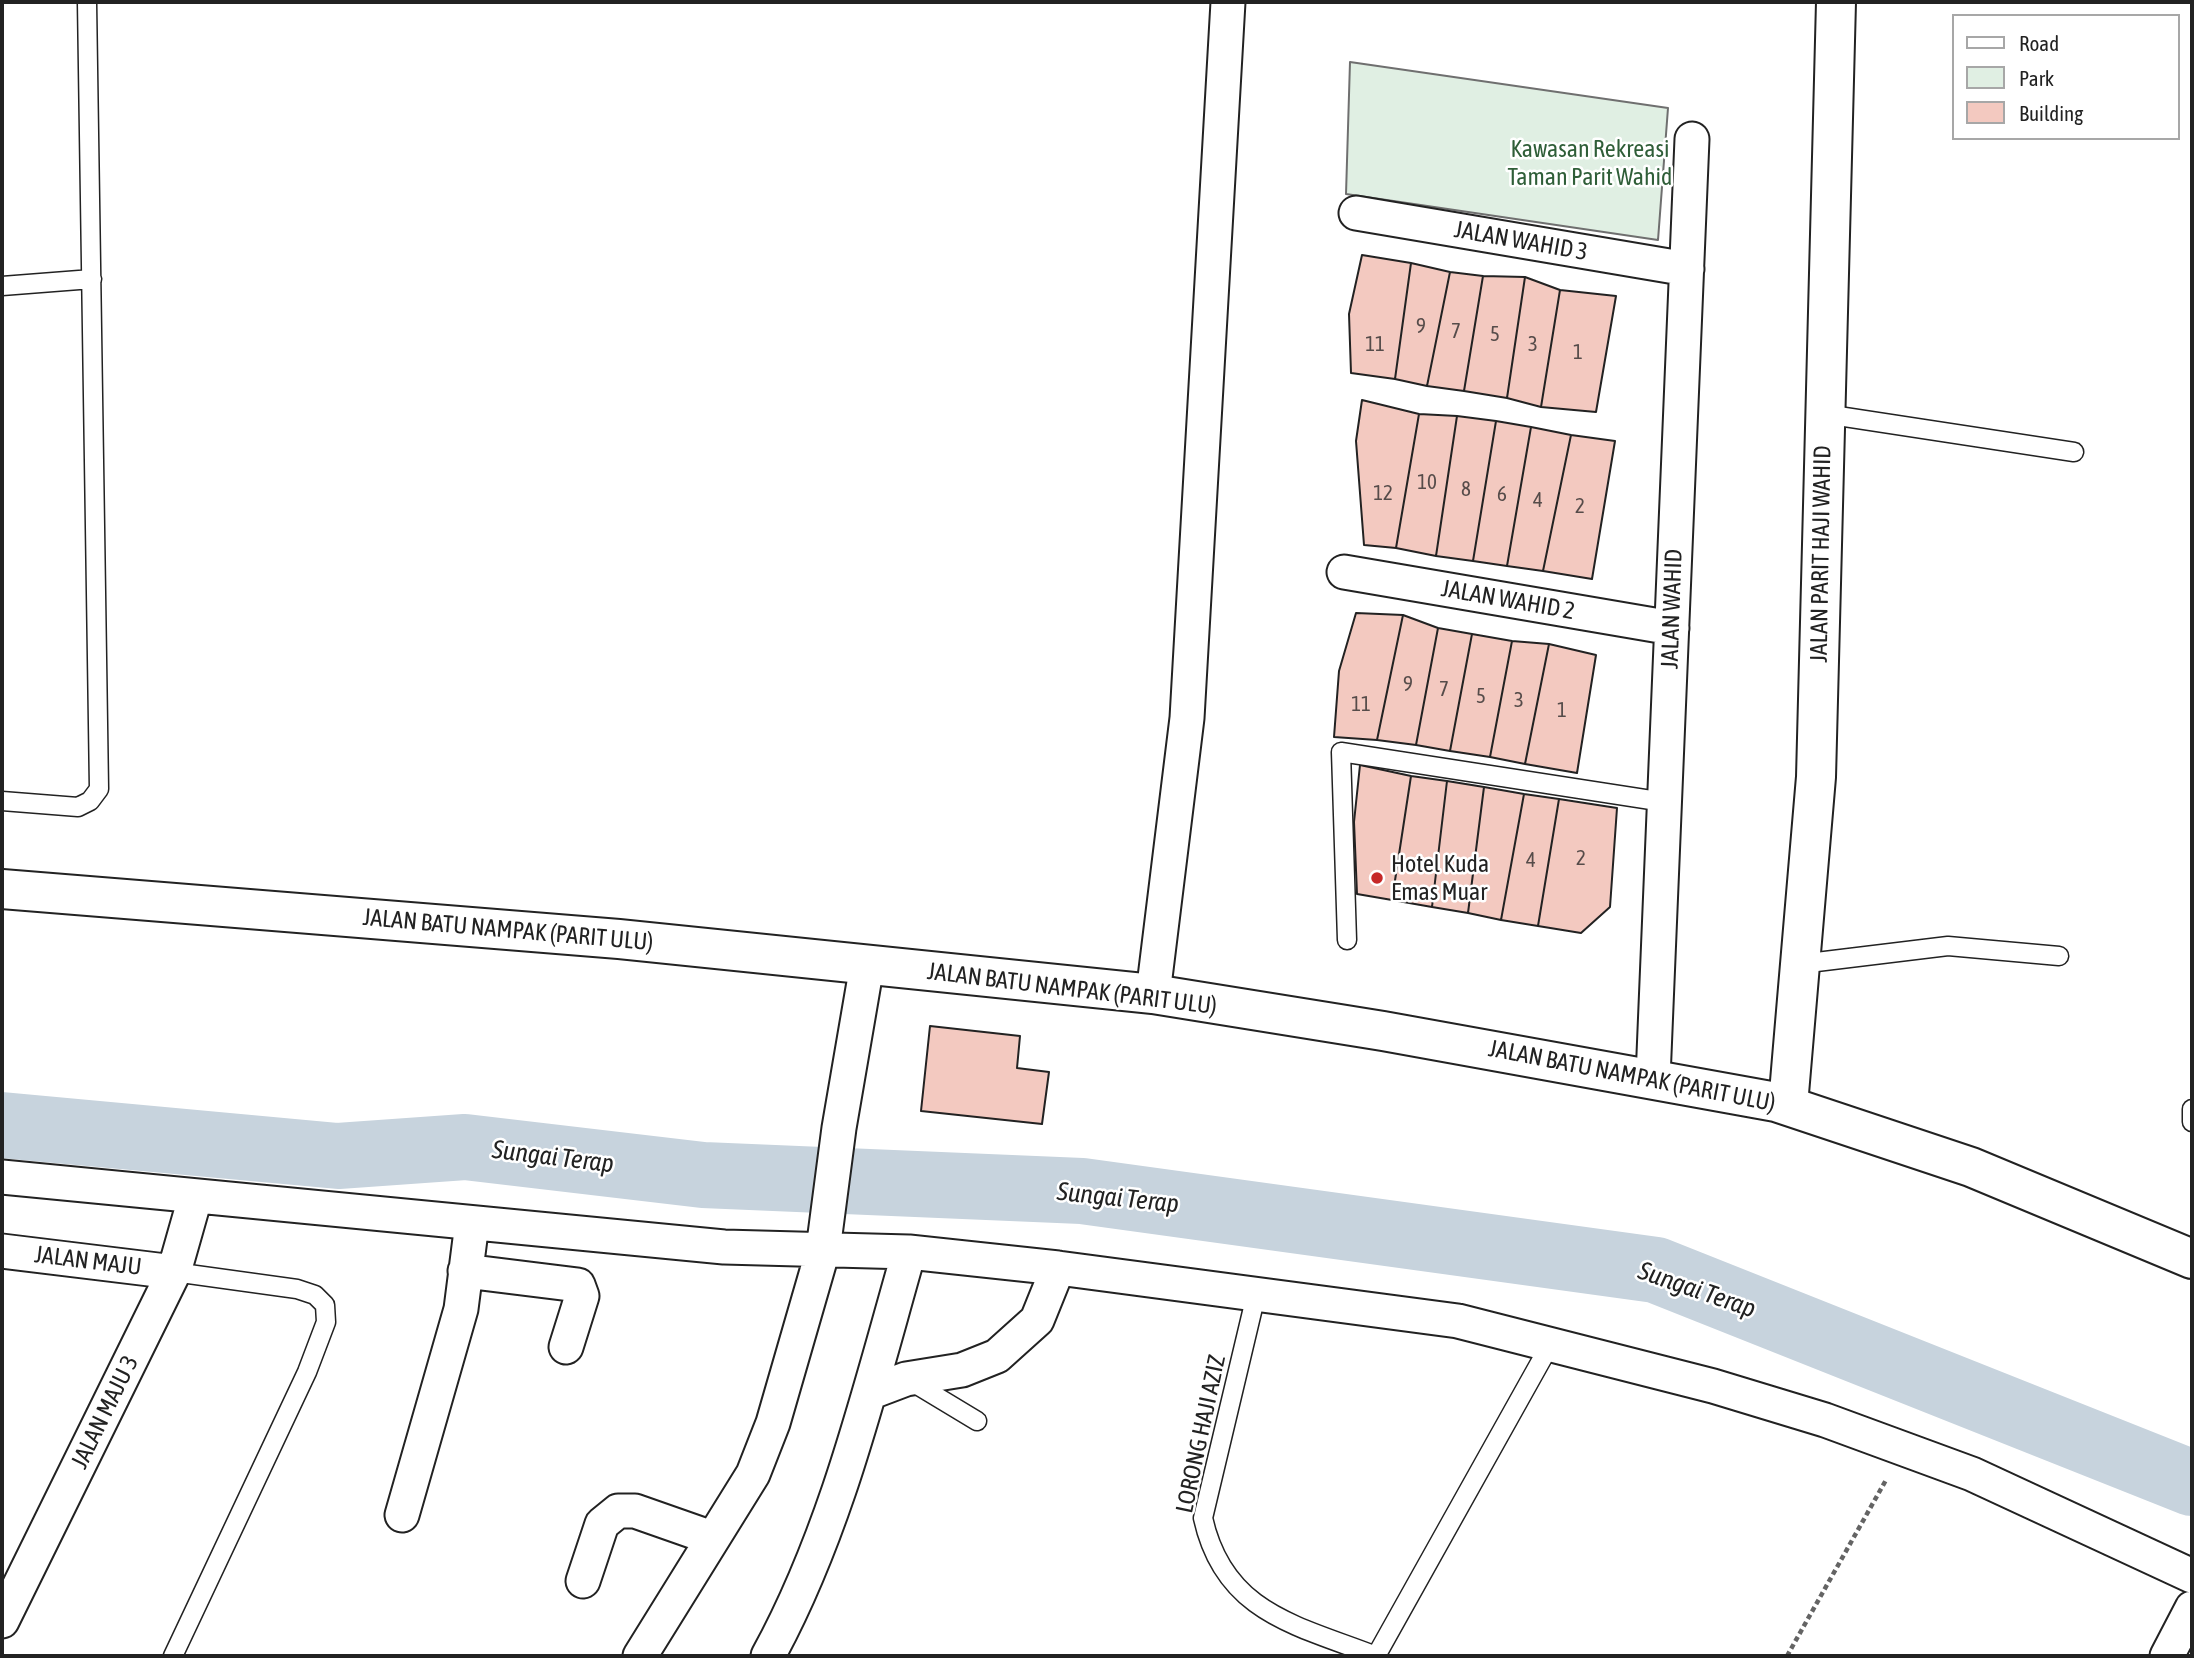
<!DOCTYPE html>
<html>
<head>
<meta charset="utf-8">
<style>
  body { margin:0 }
  #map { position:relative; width:2194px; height:1658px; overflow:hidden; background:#fff; font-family:"Asap Condensed",sans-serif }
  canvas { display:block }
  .frame { position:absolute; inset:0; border:4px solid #222; pointer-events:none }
  .legend { position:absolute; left:1952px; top:14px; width:228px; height:126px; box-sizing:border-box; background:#fff; border:2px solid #a7a7a7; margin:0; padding:9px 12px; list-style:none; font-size:21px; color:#222 }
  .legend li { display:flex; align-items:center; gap:14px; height:35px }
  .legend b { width:35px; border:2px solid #a7a7a7 }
</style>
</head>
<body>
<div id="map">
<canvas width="2194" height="1658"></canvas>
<div class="frame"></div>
<ul class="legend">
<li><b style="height:9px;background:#fff"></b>Road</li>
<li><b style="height:19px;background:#e0efe3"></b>Park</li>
<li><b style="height:19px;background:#f3c9c0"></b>Building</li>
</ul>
</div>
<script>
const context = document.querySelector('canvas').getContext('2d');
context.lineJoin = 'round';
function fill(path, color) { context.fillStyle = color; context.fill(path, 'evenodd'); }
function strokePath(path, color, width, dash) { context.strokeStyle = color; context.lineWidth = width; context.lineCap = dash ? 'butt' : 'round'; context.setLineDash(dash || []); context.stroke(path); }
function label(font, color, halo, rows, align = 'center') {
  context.font = font + ' "Asap Condensed",sans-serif'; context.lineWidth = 5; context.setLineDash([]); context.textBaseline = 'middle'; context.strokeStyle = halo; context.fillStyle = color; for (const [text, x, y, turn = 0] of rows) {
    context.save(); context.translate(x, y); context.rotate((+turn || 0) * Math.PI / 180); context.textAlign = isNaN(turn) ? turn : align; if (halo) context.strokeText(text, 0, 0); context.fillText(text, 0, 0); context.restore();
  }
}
const green = new Path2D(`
  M 1350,62 L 1668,108 L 1658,240 L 1346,194 Z`);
const river = new Path2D(`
  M 2,1125 L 338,1156 L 465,1147 L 703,1175 L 1082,1191 L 1656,1270 L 2192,1483`);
const building = new Path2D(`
  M 1362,255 L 1411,263 L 1395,379 L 1351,373 L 1349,314 Z
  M 1411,263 L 1450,272 L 1427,386 L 1395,379 Z
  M 1450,272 L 1483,276 L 1464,391 L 1427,386 Z
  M 1483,276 L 1525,277 L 1507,398 L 1464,391 Z
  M 1525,277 L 1560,290 L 1541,407 L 1507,398 Z
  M 1560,290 L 1616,296 L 1596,412 L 1541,407 Z
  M 1362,400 L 1419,414 L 1396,548 L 1364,545 L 1356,441 Z
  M 1419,414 L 1457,416 L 1436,556 L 1396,548 Z
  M 1457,416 L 1496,421 L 1473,561 L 1436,556 Z
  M 1496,421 L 1531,427 L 1507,566 L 1473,561 Z
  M 1531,427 L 1571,435 L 1543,571 L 1507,566 Z
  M 1571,435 L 1615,441 L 1592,579 L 1543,571 Z
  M 1356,613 L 1403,615 L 1377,740 L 1334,737 L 1339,671 Z
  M 1403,615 L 1438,628 L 1416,745 L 1377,740 Z
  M 1438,628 L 1472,634 L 1450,751 L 1416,745 Z
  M 1472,634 L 1512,641 L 1490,757 L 1450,751 Z
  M 1512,641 L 1549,644 L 1525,764 L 1490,757 Z
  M 1549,644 L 1596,655 L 1577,773 L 1525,764 Z
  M 1360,765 L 1411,776 L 1392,900 L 1357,894 L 1354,822 Z
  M 1411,776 L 1447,781 L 1432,907 L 1392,900 Z
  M 1447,781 L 1484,787 L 1468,913 L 1432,907 Z
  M 1484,787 L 1524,794 L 1501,920 L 1468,913 Z
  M 1524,794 L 1559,799 L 1538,926 L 1501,920 Z
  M 1559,799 L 1617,808 L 1610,907 L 1581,933 L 1538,926 Z
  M 930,1026 L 1020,1036 L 1017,1068 L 1049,1072 L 1042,1124 L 921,1111 Z`);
const path = new Path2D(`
  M 1787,1656 L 1886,1480`);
const service = new Path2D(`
  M 2,286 L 92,279
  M 1825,414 L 2074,452
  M 2,801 L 78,807 L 90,801 L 99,789 L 87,2
  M 1347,940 L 1341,752 L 1664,802
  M 1800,964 L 1948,946 L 2059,956
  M 2192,1109 L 2192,1122
  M 1256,1295 L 1203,1518 C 1224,1613 1296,1625 1376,1656
  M 909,1380 L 977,1421
  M 173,1656 L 307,1372 L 326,1322 L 325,1305 L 315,1295 L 297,1289 L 174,1272
  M 1376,1656 L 1551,1343`);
const minor = new Path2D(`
  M 1356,213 L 1687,269
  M 1344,572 L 1672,628
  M 1153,994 L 1187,718 L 1228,2
  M 1653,1078 L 1692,139
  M 2,1177 L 724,1247 L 909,1252 L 1058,1268 L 1458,1321 L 1713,1386 L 1825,1420 L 1972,1474 L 2192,1576
  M 2,1251 L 174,1272
  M 465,1271 L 578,1285 L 582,1296 L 566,1347
  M 869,1393 L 906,1379 L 962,1370 L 997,1356 L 1037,1320 L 1058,1268
  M 402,1515 L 461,1309 L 472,1223
  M 583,1581 L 602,1524 L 618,1511 L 635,1511 L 712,1538
  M 2,1621 L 174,1272 L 195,1198
  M 640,1656 L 753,1474 L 773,1423 L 823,1250 L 839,1128 L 867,965
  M 768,1656 C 836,1532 870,1388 909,1252
  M 2167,1656 L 2192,1608`);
const tertiary = new Path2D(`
  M 2,889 L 619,939 L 1153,994 L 1383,1031 L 1776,1102 L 1971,1167 L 2192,1259
  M 1788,1105 L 1816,777 L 1836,2`);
const markers = [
  [1377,878,7,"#c62828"]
];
const numberNames = [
  ["9",1421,326],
  ["7",1456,331],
  ["5",1495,334],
  ["11",1375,344],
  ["3",1533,344],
  ["1",1578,352],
  ["10",1427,482],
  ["8",1466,489],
  ["12",1383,493],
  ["6",1502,494],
  ["4",1538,500],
  ["2",1580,506],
  ["9",1408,684],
  ["7",1444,689],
  ["5",1481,696],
  ["3",1519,700],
  ["11",1361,704],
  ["1",1562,710],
  ["2",1581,858],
  ["4",1531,860]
];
const parkNames = [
  ["Kawasan Rekreasi",1590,149],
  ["Taman Parit Wahid",1590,177]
];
const streetNames = [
  ["JALAN WAHID 3",1521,241,10],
  ["JALAN PARIT HAJI WAHID",1821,554,-89],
  ["JALAN WAHID 2",1508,600,10],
  ["JALAN WAHID",1672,609,-88],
  ["JALAN BATU NAMPAK (PARIT ULU)",508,930,5],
  ["JALAN BATU NAMPAK (PARIT ULU)",1072,989,7],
  ["JALAN BATU NAMPAK (PARIT ULU)",1632,1076,11],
  ["JALAN MAJU",88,1261,7],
  ["JALAN MAJU 3",105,1412,-64],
  ["LORONG HAJI AZIZ",1201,1434,-78]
];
const poiNames = [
  ["Hotel Kuda",1391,864],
  ["Emas Muar",1391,892]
];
const waterNames = [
  ["Sungai Terap",553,1157,7],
  ["Sungai Terap",1118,1198,6],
  ["Sungai Terap",1697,1290,19]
];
fill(green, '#e0efe3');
strokePath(green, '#6f6f6f', 2);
strokePath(river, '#c7d3dd', 66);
fill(building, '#f3c9c0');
strokePath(building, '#222', 2);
strokePath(service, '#222', 21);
strokePath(minor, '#222', 37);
strokePath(tertiary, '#222', 42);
strokePath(path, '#646464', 4.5, [5, 3.5]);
strokePath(service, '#fff', 18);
strokePath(minor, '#fff', 33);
strokePath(tertiary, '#fff', 38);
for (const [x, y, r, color] of markers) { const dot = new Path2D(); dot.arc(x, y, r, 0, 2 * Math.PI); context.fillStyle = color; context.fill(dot); strokePath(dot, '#fff', 2.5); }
label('21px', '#564c4a', null, numberNames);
label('24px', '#2f5e38', '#fff', parkNames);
label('24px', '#222', '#fff', streetNames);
label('24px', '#222', '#fff', poiNames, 'left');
label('italic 26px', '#222', '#fff', waterNames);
</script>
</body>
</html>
